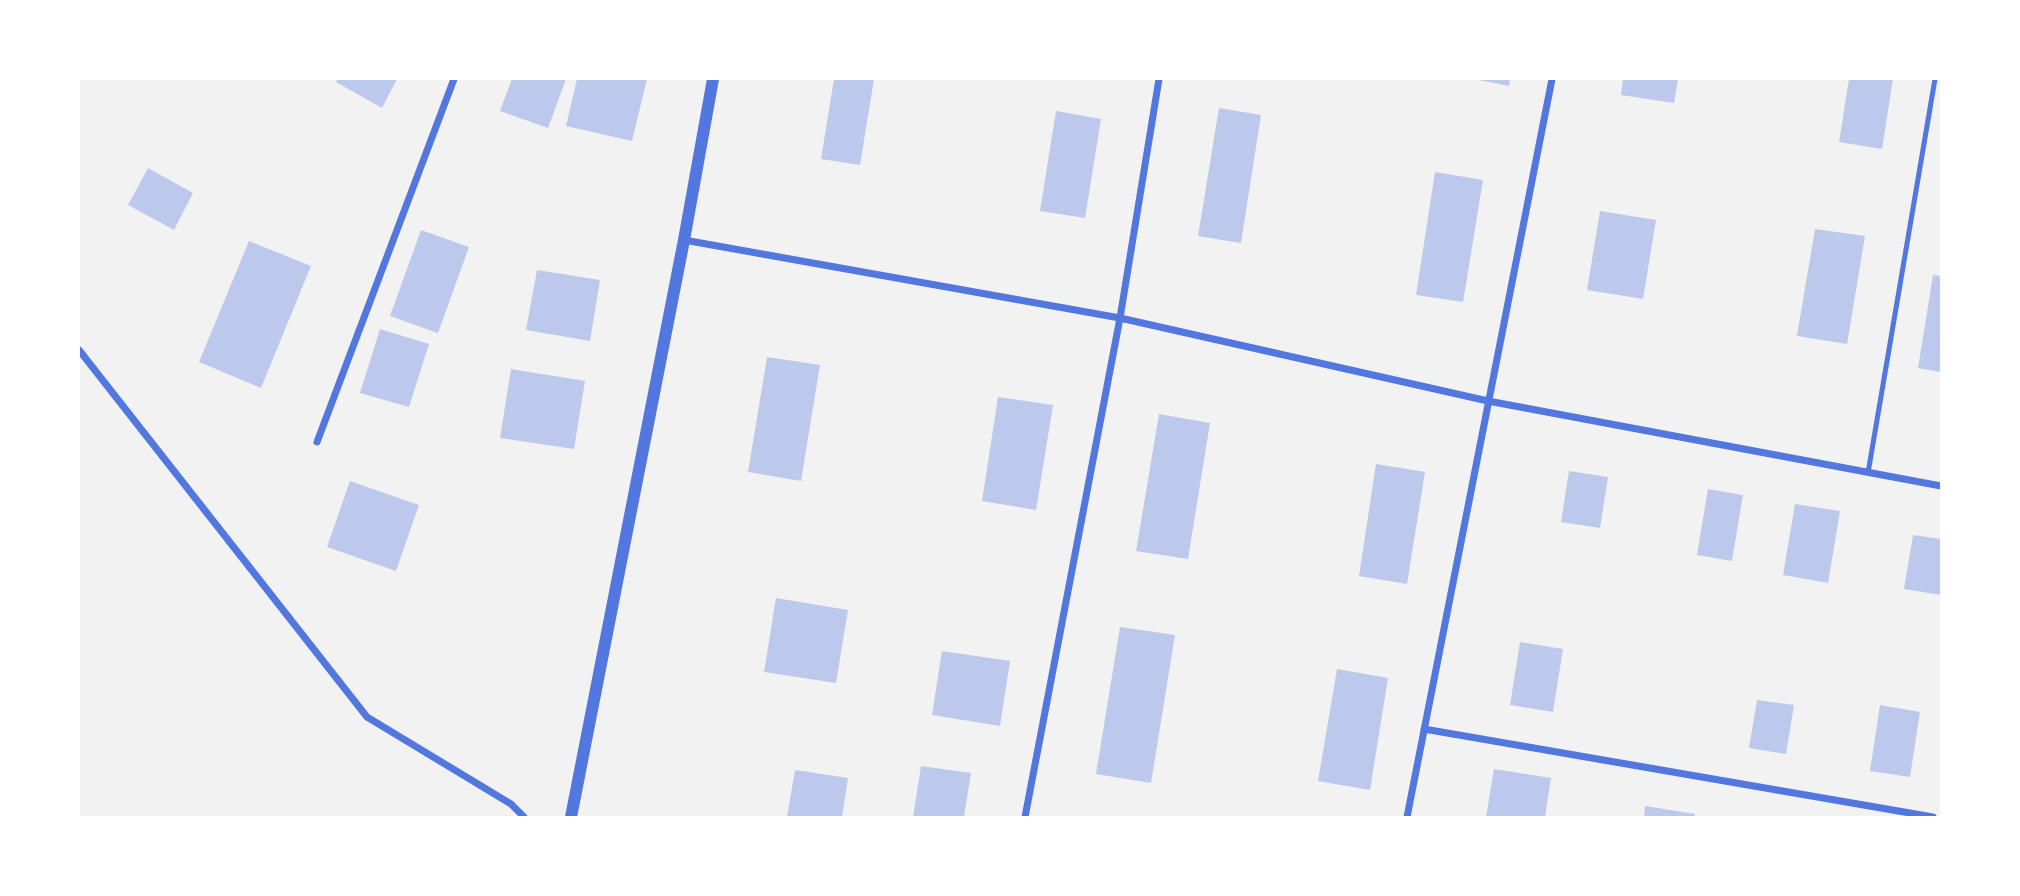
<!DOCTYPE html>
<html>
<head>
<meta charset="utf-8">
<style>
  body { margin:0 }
  #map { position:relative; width:2020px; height:896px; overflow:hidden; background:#f2f2f2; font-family:"Open Sans",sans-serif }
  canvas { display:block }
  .frame { position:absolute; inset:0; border:80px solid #fff; pointer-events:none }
</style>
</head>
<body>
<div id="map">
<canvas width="2020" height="896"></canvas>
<div class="frame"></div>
</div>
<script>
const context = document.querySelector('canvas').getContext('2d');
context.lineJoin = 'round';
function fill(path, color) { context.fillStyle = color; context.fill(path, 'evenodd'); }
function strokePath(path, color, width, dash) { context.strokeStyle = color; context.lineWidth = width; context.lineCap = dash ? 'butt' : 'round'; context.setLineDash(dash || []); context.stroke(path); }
const building = new Path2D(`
  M 338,79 L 397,79 L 382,108 L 336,82 Z
  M 512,79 L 566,79 L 548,128 L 500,111 Z
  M 577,79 L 647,79 L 632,141 L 566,126 Z
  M 834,79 L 874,79 L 860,165 L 821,159 Z
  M 1474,79 L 1510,79 L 1509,86 Z
  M 1623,79 L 1678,79 L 1674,103 L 1621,95 Z
  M 1849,79 L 1893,79 L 1882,149 L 1839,142 Z
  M 1219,108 L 1261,115 L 1241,243 L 1198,236 Z
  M 1056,111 L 1101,119 L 1085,218 L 1040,211 Z
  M 148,168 L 193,193 L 174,230 L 128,205 Z
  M 1435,172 L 1483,180 L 1463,302 L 1416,295 Z
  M 1600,211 L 1656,220 L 1643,299 L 1587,290 Z
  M 1815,229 L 1865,236 L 1847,344 L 1797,336 Z
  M 421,230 L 469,247 L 438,333 L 390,316 Z
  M 249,241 L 311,266 L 261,388 L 199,362 Z
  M 537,270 L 600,280 L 590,341 L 526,330 Z
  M 1933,275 L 1941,276 L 1941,372 L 1918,368 Z
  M 380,329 L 429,344 L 409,407 L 360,393 Z
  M 767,357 L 820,365 L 801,481 L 748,472 Z
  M 511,369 L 585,381 L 574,449 L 500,438 Z
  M 998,397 L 1053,405 L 1036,510 L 982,501 Z
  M 1159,414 L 1210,423 L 1188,559 L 1136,551 Z
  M 1376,464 L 1425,472 L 1407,584 L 1359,576 Z
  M 1569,471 L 1608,477 L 1600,528 L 1561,522 Z
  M 350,481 L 419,505 L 396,571 L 327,547 Z
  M 1708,489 L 1743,495 L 1732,561 L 1697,555 Z
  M 1795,504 L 1840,511 L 1828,583 L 1783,575 Z
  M 1913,535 L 1941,539 L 1941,595 L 1904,589 Z
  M 776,598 L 848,610 L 836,683 L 764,672 Z
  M 1120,627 L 1175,635 L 1151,783 L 1096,774 Z
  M 1520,642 L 1563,649 L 1553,712 L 1510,705 Z
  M 942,651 L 1010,661 L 1000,726 L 932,715 Z
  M 1337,669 L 1388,678 L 1370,790 L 1318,781 Z
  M 1757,700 L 1794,705 L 1786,754 L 1749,748 Z
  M 1880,705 L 1920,712 L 1910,777 L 1870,771 Z
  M 921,766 L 971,773 L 964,817 L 913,817 Z
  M 1494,769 L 1551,778 L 1545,817 L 1486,817 Z
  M 795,770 L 848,778 L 842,817 L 787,817 Z
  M 1645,806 L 1695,814 L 1694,817 L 1644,817 Z`);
const service = new Path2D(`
  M 1868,473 L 1935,79`);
const minor = new Path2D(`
  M 684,240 L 1120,318 L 1488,401 L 1941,486
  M 79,350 L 367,717 L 511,804 L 524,817
  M 317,442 L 454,79
  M 1424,729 L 1933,817
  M 1025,817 L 1120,318 L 1159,79
  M 1407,817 L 1552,79`);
const tertiary = new Path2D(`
  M 571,817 L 684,240 L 713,79`);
fill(building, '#bdc9ec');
strokePath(service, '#5277de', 5);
strokePath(minor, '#5277de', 7);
strokePath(tertiary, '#5277de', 12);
</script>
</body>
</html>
